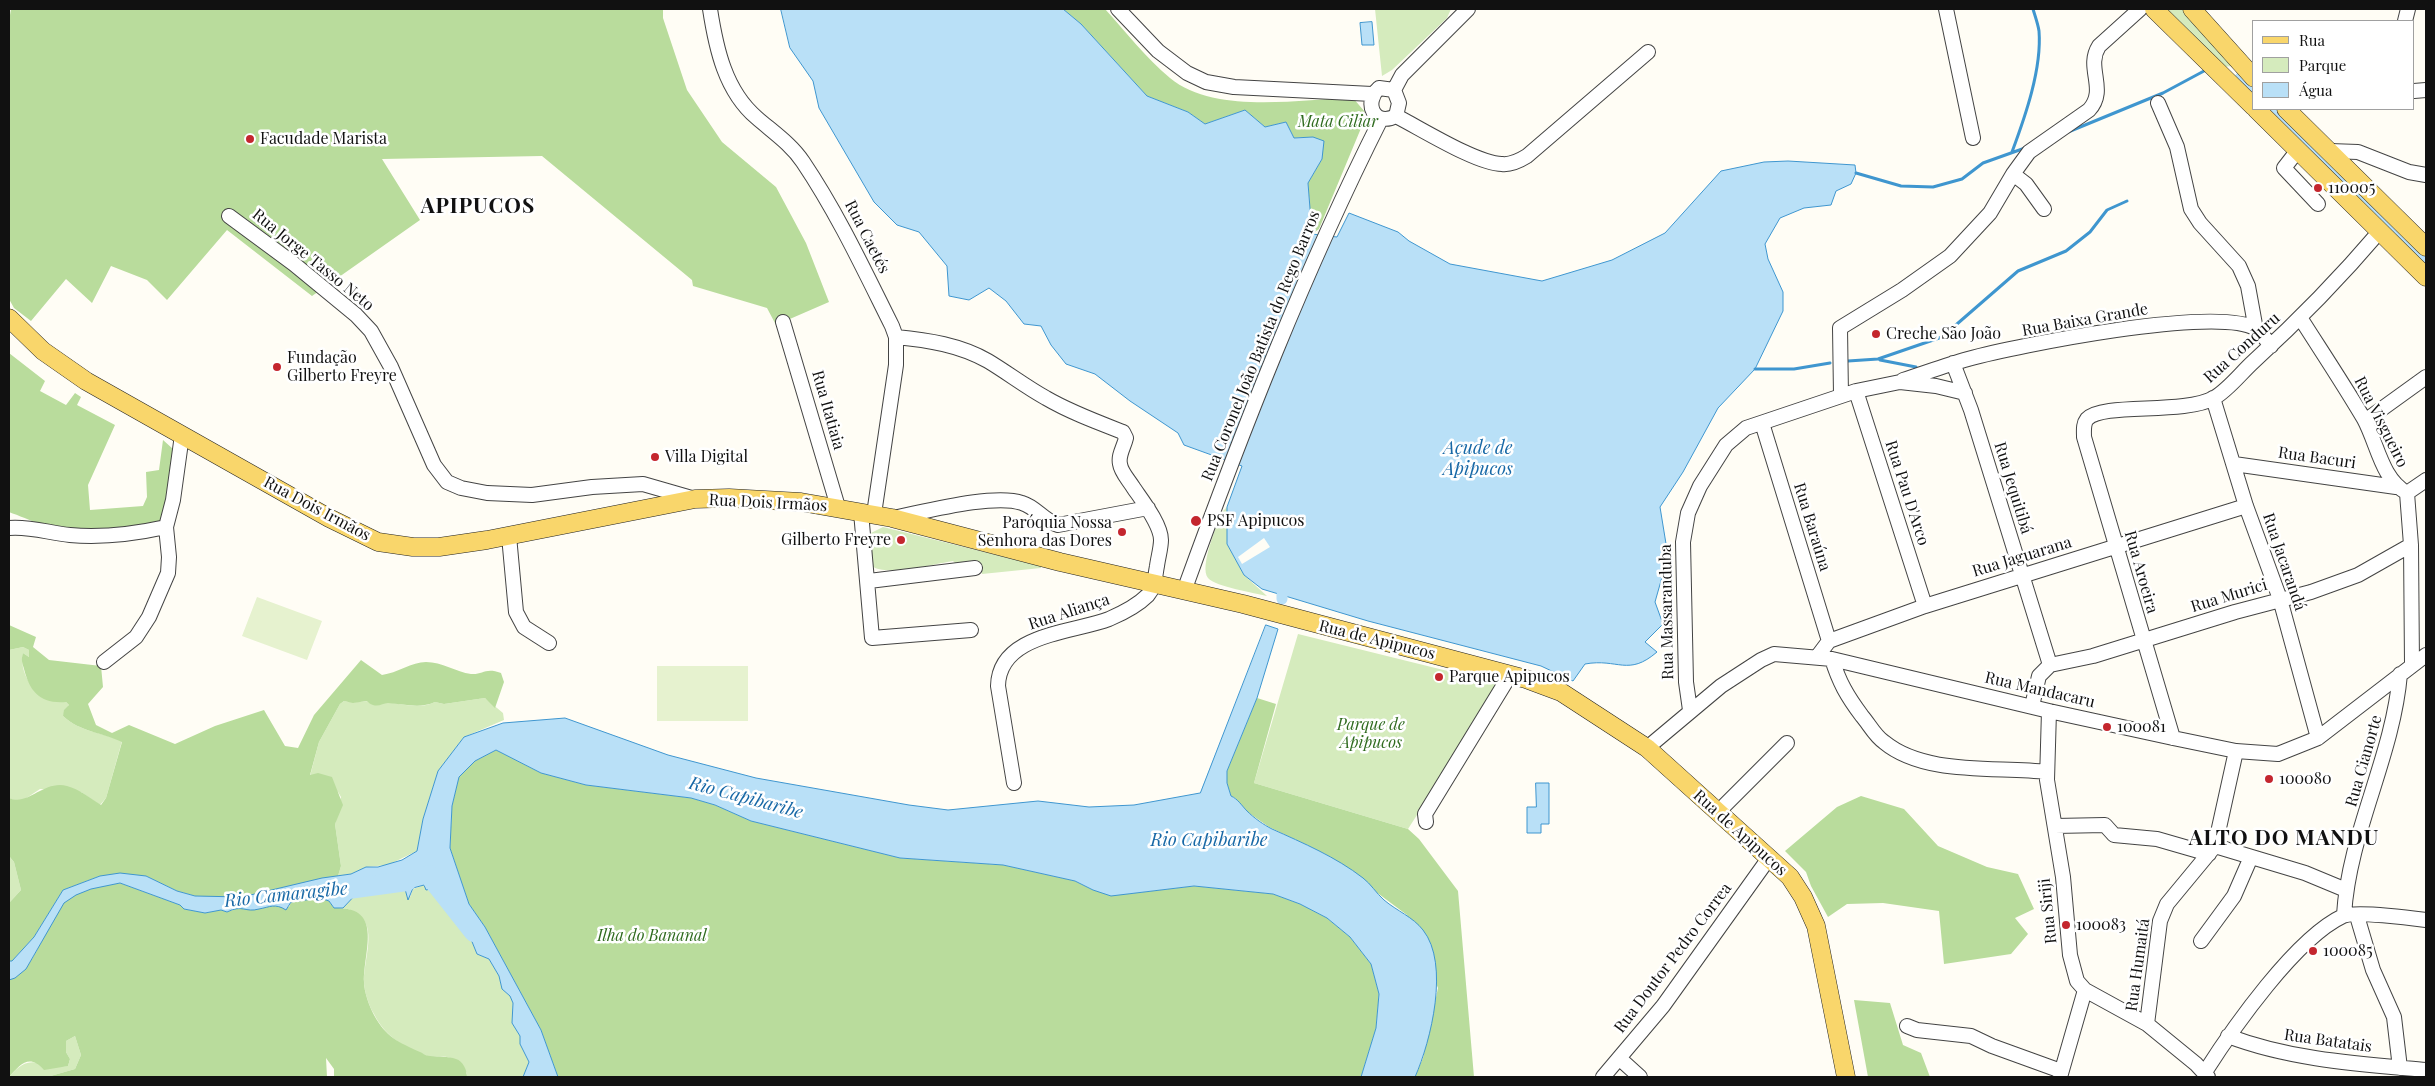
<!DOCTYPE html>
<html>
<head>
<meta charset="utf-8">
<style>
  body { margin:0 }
  #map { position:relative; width:2435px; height:1086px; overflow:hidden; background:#fffdf5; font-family:"Playfair Display",serif }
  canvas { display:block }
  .frame { position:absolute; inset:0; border:10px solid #111; pointer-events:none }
  .legend { position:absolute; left:2252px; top:20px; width:162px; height:90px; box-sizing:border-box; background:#fff; border:1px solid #a0a0a0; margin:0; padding:6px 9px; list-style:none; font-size:15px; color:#111 }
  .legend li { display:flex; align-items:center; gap:10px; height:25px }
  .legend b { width:25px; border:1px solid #a0a0a0 }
</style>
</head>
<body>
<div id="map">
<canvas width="2435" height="1086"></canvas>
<div class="frame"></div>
<ul class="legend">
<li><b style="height:6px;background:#f9d66b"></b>Rua</li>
<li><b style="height:14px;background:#d5ebbd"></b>Parque</li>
<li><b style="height:14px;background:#b9e0f7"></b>Água</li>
</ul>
</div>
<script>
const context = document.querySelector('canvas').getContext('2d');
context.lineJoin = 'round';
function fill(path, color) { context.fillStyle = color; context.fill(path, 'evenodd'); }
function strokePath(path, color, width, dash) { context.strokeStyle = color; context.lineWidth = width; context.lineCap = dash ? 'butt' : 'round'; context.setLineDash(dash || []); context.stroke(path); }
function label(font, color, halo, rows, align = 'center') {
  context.font = font + ' "Playfair Display",serif'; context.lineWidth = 5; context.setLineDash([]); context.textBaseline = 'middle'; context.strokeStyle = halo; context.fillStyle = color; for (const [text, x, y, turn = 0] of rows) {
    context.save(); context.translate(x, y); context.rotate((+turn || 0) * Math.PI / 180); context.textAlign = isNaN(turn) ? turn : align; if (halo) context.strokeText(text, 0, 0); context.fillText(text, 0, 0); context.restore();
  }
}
const green = new Path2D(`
  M 1375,9 L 1451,9 L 1447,18 L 1392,70 L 1382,76 Z
  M 2162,9 L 2184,9 L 2233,66 L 2222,67 Z
  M 1227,507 L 1227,544 L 1244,575 L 1267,596 C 1255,593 1216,587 1208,578 C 1199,567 1217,525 1222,512 Z
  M 883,527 L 1041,566 L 1041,568 L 982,574 L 981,564 L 976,560 L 955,563 L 953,561 C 934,564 885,577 872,566 L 869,534 Z
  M 1298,634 L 1496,683 L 1497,690 L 1408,829 L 1254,783 Z
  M 23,647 L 29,650 L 29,657 L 23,653 C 18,678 41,704 66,702 L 69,705 L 63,716 C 80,732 101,732 122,741 L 106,798 L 100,805 L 81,792 L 40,789 L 22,801 L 15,801 L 9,798 L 9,650 Z
  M 485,698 L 503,713 L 504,720 L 464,737 L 438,771 L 423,819 L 417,851 L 388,865 L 366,867 L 351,874 L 338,876 L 341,866 L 335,824 L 341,797 L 338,792 L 310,776 L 319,742 L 340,704 L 344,701 C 353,703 359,702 368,701 C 388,699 416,712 435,702 L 444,704 Z
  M 9,856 L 14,862 L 21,890 L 9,903 Z
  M 376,882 L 381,886 L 405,889 L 410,897 L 413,889 L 424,885 L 429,889 L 448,896 L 456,902 L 457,913 L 453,916 L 464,922 L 477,954 L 489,959 L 499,976 L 502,989 L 510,996 L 513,1003 L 512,1023 L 520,1036 L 520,1044 L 529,1062 L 523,1077 L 467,1077 L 467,1073 C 462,1069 456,1060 450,1058 C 443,1055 434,1058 427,1056 C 405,1049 384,1035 374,1014 C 369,1006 364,991 364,981 C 364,954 383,916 343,908 L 358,892 L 365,890 L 369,885 Z
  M 75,1036 L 81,1055 L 75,1069 L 47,1077 L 9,1077 C 32,1050 38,1069 68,1066 L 70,1059 L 66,1052 L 66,1041 Z`);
const forest = new Path2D(`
  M 11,9 L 663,9 L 663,18 L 687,90 L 722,142 L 776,187 L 806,243 L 829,302 L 776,325 L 767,308 L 693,286 L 692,280 L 542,156 L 382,159 L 420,220 L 312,296 L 227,230 L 167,300 L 147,280 L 111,266 L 92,303 L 66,279 L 31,321 L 14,308 L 9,299 L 9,21 Z
  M 1063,9 L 1105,9 C 1126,32 1146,58 1170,78 C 1215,115 1299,99 1353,98 L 1365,112 L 1364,121 L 1319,229 L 1312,234 L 1308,183 L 1322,159 L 1313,137 L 1294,138 L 1286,122 L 1265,127 L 1245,110 L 1205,124 L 1188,112 L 1147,96 L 1081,24 Z
  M 9,353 L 45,381 L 40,391 L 66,405 L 75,393 L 81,397 L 77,405 L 115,425 L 88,485 L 90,510 L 143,506 L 147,497 L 146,472 L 159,470 L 163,440 L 173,449 L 162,523 C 134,527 104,534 76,532 C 56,532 28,519 9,512 Z
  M 9,625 L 36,637 L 33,647 L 49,660 L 101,666 L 103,687 L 88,704 L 96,725 L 112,733 L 129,725 L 175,744 L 215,726 L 264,710 L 285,746 L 298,748 L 314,715 L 361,660 L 382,675 C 397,673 412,662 426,662 C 442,662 456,672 471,674 C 483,675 485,667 501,673 L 504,682 L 495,708 L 485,698 L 444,704 L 435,702 C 421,709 403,704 388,703 C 383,703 379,707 373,705 C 370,704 369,703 367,701 L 353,703 L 344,701 L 340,704 L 319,742 L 310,775 L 318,773 L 332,777 L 343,805 L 335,824 L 341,866 L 338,876 L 242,897 L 213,898 L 195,896 L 177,891 L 146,876 L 100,876 L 63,890 L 34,937 L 12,961 L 9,961 L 9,903 L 21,890 L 14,862 L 9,856 L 9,798 C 28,807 43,780 67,786 C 79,789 90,798 101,805 L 106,798 L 122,742 C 101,732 80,732 63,716 L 64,710 L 69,705 L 66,702 C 40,704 30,692 24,669 C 22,662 21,660 23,653 L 29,657 L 29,650 L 23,647 L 9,650 Z
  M 1257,698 L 1276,704 L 1254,783 L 1408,829 L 1419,839 L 1458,891 L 1474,1077 L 1415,1077 L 1423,1058 L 1438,988 L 1407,915 L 1325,854 L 1269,827 L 1249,813 L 1235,798 L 1231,796 L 1227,783 L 1227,771 Z
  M 496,750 L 541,773 L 586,785 L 691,798 L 715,805 L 751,821 L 900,858 L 1003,865 L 1075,881 L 1093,890 L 1126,894 L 1194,886 L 1273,894 L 1300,904 L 1327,918 L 1350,937 L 1371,964 L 1379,994 L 1376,1028 L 1361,1077 L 558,1077 L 541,1030 L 485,927 L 469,904 L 450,848 L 452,806 L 459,776 L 475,761 Z
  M 1861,796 L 1904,809 L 1938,846 L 1987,867 L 2018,874 L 2034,909 L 2015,918 L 2028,934 L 2011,954 L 1944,964 L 1939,911 L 1883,903 L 1847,904 L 1828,917 L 1811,886 L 1806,872 L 1785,851 L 1837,807 Z
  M 120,883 L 180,905 L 184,909 L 206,913 L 221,909 L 227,912 L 241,907 L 258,909 L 268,905 L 289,907 L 291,902 C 302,899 319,896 329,901 L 334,908 C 385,906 363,952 364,982 C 364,991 369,1006 374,1015 C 386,1037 398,1042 420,1052 C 423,1053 425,1056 430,1056 C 438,1057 448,1056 456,1059 C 463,1061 467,1070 467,1077 L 334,1077 L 334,1069 L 326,1058 L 327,1077 L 47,1077 L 75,1069 L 81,1055 L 75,1036 L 66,1041 L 66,1052 L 70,1059 L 68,1066 L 44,1070 C 29,1053 20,1065 9,1077 L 9,980 C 35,972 46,922 63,903 C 76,890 103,886 120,883 Z
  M 1854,1000 L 1890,1003 L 1903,1045 L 1921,1053 L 1930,1077 L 1868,1077 Z`);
const pitch = new Path2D(`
  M 257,597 L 322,621 L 307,660 L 242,636 Z
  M 657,666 L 748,666 L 748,721 L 657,721 Z`);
const water = new Path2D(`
  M 781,9 L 1063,9 L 1081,24 L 1147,96 L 1188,112 L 1205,124 L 1245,110 L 1265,127 L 1286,122 L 1294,138 L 1313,137 L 1324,141 L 1322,159 L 1308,183 L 1312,234 L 1337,237 L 1349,213 L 1398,232 L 1409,241 L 1450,264 L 1542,281 L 1612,260 L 1665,233 L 1721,171 L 1764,162 L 1788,161 L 1855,165 L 1856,173 L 1851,184 L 1836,191 L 1831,205 L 1804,208 L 1780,218 L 1765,244 L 1768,259 L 1783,292 L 1783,311 L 1755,369 L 1718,408 L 1683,472 L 1660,507 L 1668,556 L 1655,602 L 1663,624 L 1645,642 L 1657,652 C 1628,677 1618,658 1585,664 L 1573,681 L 1541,666 L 1368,621 L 1262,589 L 1244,575 L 1227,544 L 1227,507 L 1242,466 L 1184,445 L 1178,433 L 1130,401 L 1095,374 L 1066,364 L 1051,345 L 1041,326 L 1024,324 L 1006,301 L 989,288 L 969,300 L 949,296 L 947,266 L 919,232 L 897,225 L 874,202 L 819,108 L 813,81 L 790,48 Z
  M 1372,22 L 1374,45 L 1362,45 L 1360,23 Z
  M 1266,625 L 1278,629 L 1257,698 L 1227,771 L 1227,783 L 1231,796 C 1238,799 1242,806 1247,811 C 1254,818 1264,825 1272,829 C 1303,843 1336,857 1363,878 C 1371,884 1376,893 1384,900 C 1397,911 1413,917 1423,930 C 1450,964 1431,1041 1415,1077 L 1361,1077 L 1376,1028 L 1379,994 L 1371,964 L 1350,937 L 1327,918 L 1300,904 L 1273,894 L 1194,886 L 1111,896 L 1093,890 L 1075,881 L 1003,865 L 900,858 L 751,821 L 715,805 L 691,798 L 586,785 L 541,773 L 496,750 L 475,761 L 459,777 L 452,806 L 450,848 L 469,904 L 485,927 L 541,1030 L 558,1077 L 523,1077 L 529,1062 L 520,1044 L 520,1036 L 512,1023 L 513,1003 L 510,996 L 502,989 L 499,976 L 489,959 L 477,954 L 464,922 L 452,916 L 457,913 L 456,903 L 447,902 L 447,896 L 434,892 L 431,889 L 426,890 L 424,885 L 413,888 L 408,900 L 405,889 L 381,886 L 376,882 L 369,885 L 365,890 L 358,892 L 343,908 L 334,908 L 329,901 L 320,898 L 291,902 L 286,910 C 275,903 270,907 259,909 C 245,913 243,904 227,912 L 221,910 L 205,913 L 184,909 L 180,905 L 120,883 L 91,889 L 76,895 L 64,903 L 26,969 L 15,978 L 9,980 L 9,961 L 12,961 L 34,937 L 63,890 L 100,876 L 120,873 L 146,876 L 177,891 L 195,896 L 242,897 L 322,878 L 351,874 L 366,867 L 378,867 L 402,860 L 417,851 L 423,819 L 438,771 L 464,737 L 503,723 L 565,718 L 668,755 L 756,778 L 909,805 L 948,810 L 1038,801 L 1089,807 L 1134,805 L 1200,793 Z
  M 1536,783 L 1549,783 L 1549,824 L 1541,824 L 1541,833 L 1527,833 L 1527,807 L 1536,807 Z`);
const pier = new Path2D(`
  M 1264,538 L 1270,547 L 1242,564 L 1238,557 Z`);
const stream = new Path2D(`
  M 2068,132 L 2163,93 L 2204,71
  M 2012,152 C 2025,117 2042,69 2039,31 C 2038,24 2035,16 2033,9
  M 1856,173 L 1901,186 L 1933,187 L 1962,179 L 1983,163 L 2025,148
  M 1880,360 L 1916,367
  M 1848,361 L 1878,359 L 1942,337 L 2018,271 L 2066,251 L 2090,232 L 2107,210 L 2127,201
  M 1755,369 L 1794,369 L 1830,363`);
const canal = new Path2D(`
  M 2240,78 L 2254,92
  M 2271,109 L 2426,261
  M 1282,595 L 1282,599`);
const river = new Path2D(`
  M 429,875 L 474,932
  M 341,890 L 407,881`);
const minor = new Path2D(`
  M 710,9 C 716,48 725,91 757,118 C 773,132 791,144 803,162 C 838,214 864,270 892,326 L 896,337 L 896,365 L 874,514
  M 1118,9 L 1158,51 L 1187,73 L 1206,82 L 1234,87 L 1372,94
  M 1946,9 L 1973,138
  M 2405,21 L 2408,9
  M 1379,88 L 1394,90 L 1399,103 L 1396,116 C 1374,127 1363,103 1379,88 Z
  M 1394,90 L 1402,75 L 1468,9
  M 2414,91 L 2426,90
  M 2158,103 L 2177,147 L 2191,209 L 2200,223 L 2239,266 L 2248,286 L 2256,330
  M 1396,116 C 1420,128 1477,164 1502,164 C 1511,165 1519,161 1527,156 L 1648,52
  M 2298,150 L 2284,168 L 2318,204
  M 2330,151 L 2358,152 L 2409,172 L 2426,175
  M 2013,174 L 2026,184 L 2044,209
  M 229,216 L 294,264 L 356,315 L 371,331 L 391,367 L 434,465 L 447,482 L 461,488 L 487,493 L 532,495 L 592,487 L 643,484 L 695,499
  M 2301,319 C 2322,352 2344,385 2364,419 C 2378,445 2381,478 2407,493 L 2411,545 L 2412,665
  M 783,322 L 838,507
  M 896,337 C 928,340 960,345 988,361 C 1008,373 1026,387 1046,398 C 1070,412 1097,422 1123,432 L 1126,438 C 1124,447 1118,455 1120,464 C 1121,472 1128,479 1133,487 C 1141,499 1161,524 1161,540 C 1161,548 1158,558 1157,566 C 1155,576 1155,587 1148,595 C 1137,606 1123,613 1109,619 C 1072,633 999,634 998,686 L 1014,783
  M 1953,363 L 1971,410 L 2050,665 L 2039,676 L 2032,706
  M 1903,380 C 1925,373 1946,365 1968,359 C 2016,346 2218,305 2256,329 C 2262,333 2267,341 2271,346
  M 1856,391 L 1925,606
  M 1841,395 L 1840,328 L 1902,290 L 1950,256 L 1990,213 L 2013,174 L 2029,152 L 2089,110 C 2108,89 2085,68 2099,46 L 2140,9
  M 2213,398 L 2246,506 L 2280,599 L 2318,738
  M 2365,421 L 2426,377
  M 1762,423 L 1829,641
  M 2234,464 L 2396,487
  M 2407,493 L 2426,480
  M 861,512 L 872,638 L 971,630
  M 893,518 C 924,512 994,493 1022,503 C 1036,507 1044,521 1058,525 L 1148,508
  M 9,528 C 30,526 49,533 70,535 C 102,538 134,534 166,527 L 173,500 L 182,435
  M 509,536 L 516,612 L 524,627 L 549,643
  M 869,581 L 975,568
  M 1184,591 C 1242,431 1304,272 1381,119
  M 1817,657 L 1829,641 L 1925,606 L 2246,506
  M 1832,659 C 1839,682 1847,696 1862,716 C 1869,724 1875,736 1884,742 C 1925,776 1997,766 2047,772
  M 104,662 L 136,637 L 149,617 L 168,573 L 169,557 L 166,527
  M 2050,665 L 2093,656 L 2235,612 L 2311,592 L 2358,575 L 2411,545
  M 1690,710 L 1686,682 L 1683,542 L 1688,513 L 1700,486 L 1726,445 L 1746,428 L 1856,391 L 1900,382 L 1936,386 L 1965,393
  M 2049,711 L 2047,780 L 2063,877 L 2070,955 L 2077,981 L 2085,990 L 2147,1024 L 2196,1064 L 2208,1077
  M 2173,738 L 2084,437 C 2084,431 2083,424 2087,419 C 2103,402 2183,415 2214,398 C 2228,390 2241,373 2253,362 C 2298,321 2340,278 2380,231
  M 1647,748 L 1721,686 L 1761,660 L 1774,654 L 1832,659 L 2049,711 L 2173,738 L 2236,751 L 2278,754 L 2318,738 L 2426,655
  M 1718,812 L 1787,743
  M 1426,822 L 1425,814 L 1510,675
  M 2055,826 L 2105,825 L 2114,835 L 2157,839 L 2209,854
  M 2215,846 L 2305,873 L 2346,890
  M 2344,915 C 2349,832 2393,757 2400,674
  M 2357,916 L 2373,970 L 2394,1017 L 2400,1068
  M 2201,941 L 2234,896 L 2251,857
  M 2147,1024 L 2160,921 L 2167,904 L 2215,846 L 2236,751
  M 1907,1026 L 1917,1030 L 1971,1036 L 1992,1046 L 2061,1071
  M 2228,1036 C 2291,1060 2360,1064 2426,1070
  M 1619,1058 L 1640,1077
  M 2205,1072 C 2233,1028 2296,938 2343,916 C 2354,911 2411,918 2426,920
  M 1603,1077 L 1663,1006 L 1769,858
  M 2060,1077 L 2085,990`);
const major = new Path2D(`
  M 2154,9 L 2254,107
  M 2192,9 L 2254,78
  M 2256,109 L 2426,277
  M 2286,109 L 2426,247
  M 9,318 L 43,351 L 86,381 L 329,518 L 378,542 L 413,547 L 439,547 L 487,540 L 695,499 L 729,498 L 801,502 L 892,518 L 1060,562 L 1243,604 L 1526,679 L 1561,692 L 1647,748 L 1790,877 L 1803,897 L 1816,926 L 1846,1077`);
const markers = [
  [250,139,5,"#c4262e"],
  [2318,188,5,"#c4262e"],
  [1876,334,5,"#c4262e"],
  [277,367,5,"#c4262e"],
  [655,457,5,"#c4262e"],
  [1196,521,6,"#c4262e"],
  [1122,532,5,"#c4262e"],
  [901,540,5,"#c4262e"],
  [1439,677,5,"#c4262e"],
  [2107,727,5,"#c4262e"],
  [2269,779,5,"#c4262e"],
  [2066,925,5,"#c4262e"],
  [2313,951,5,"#c4262e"]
];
const parkNames = [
  ["Mata Ciliar",1338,122],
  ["Parque de",1371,725],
  ["Apipucos",1371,743],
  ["Ilha do Bananal",652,936]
];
const poiNames = [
  ["Facudade Marista",260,139],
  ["110005",2328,188],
  ["Creche São João",1886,334],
  ["Fundação",287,358],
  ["Gilberto Freyre",287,376],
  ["Villa Digital",665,457],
  ["PSF Apipucos",1207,521],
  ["Paróquia Nossa",1112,523,"right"],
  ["Senhora das Dores",1112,541,"right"],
  ["Gilberto Freyre",891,540,"right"],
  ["Parque Apipucos",1449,677],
  ["100081",2117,727],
  ["100080",2279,779],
  ["100083",2076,925],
  ["100085",2323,951]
];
const streetNames = [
  ["Rua Caetés",867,237,63],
  ["Rua Jorge Tasso Neto",313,260,39],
  ["Rua Baixa Grande",2085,320,-10],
  ["Rua Coronel João Batista do Rego Barros",1261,346,-68],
  ["Rua Conduru",2242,348,-42],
  ["Rua Itatiaia",828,410,74],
  ["Rua Visgueiro",2381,422,63],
  ["Rua Bacuri",2317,458,8],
  ["Rua Jequitibá",2013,488,73],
  ["Rua Pau D'Arco",1907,493,72],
  ["Rua Dois Irmãos",768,503,3],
  ["Rua Dois Irmãos",317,509,28],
  ["Rua Baraúna",1812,527,73],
  ["Rua Jaguarana",2022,557,-17],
  ["Rua Jacarandá",2284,562,71],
  ["Rua Aroeira",2141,572,74],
  ["Rua Murici",2229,596,-17],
  ["Rua Aliança",1069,612,-18],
  ["Rua Massaranduba",1667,612,-91],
  ["Rua de Apipucos",1377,640,14],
  ["Rua Mandacaru",2040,690,13],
  ["Rua Cianorte",2364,761,-74],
  ["Rua de Apipucos",1740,833,42],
  ["Rua Siriji",2048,911,-96],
  ["Rua Doutor Pedro Correa",1673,958,-53],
  ["Rua Humaitá",2138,965,-82],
  ["Rua Batatais",2328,1041,8]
];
const waterNames = [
  ["Açude de",1478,448],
  ["Apipucos",1478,469],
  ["Rio Capibaribe",746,798,15],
  ["Rio Capibaribe",1209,840],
  ["Rio Camaragibe",286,895,-6]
];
const districtNames = [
  ["APIPUCOS",478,206],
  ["ALTO DO MANDU",2284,838]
];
fill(green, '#d5ebbd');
fill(forest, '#b9dc9c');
fill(pitch, '#e6f2cf');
fill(water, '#b9e0f7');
strokePath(water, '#3f96cf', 1);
fill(pier, '#fffdf5');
strokePath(stream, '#3f96cf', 3);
strokePath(canal, '#b9e0f7', 11);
strokePath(river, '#b9e0f7', 20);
strokePath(minor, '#444', 16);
strokePath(major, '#222', 19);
strokePath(minor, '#fff', 14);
strokePath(major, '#f9d66b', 18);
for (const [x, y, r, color] of markers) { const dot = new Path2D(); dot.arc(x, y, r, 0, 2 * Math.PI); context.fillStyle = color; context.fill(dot); strokePath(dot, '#fff', 2); }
label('italic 16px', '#2f6b1f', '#fff', parkNames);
label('16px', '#111', '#fff', poiNames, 'left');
label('16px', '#111', '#fff', streetNames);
label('italic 18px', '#1768a6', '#fff', waterNames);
context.letterSpacing = '1px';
label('bold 21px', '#111', '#fff', districtNames);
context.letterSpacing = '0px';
</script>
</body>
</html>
